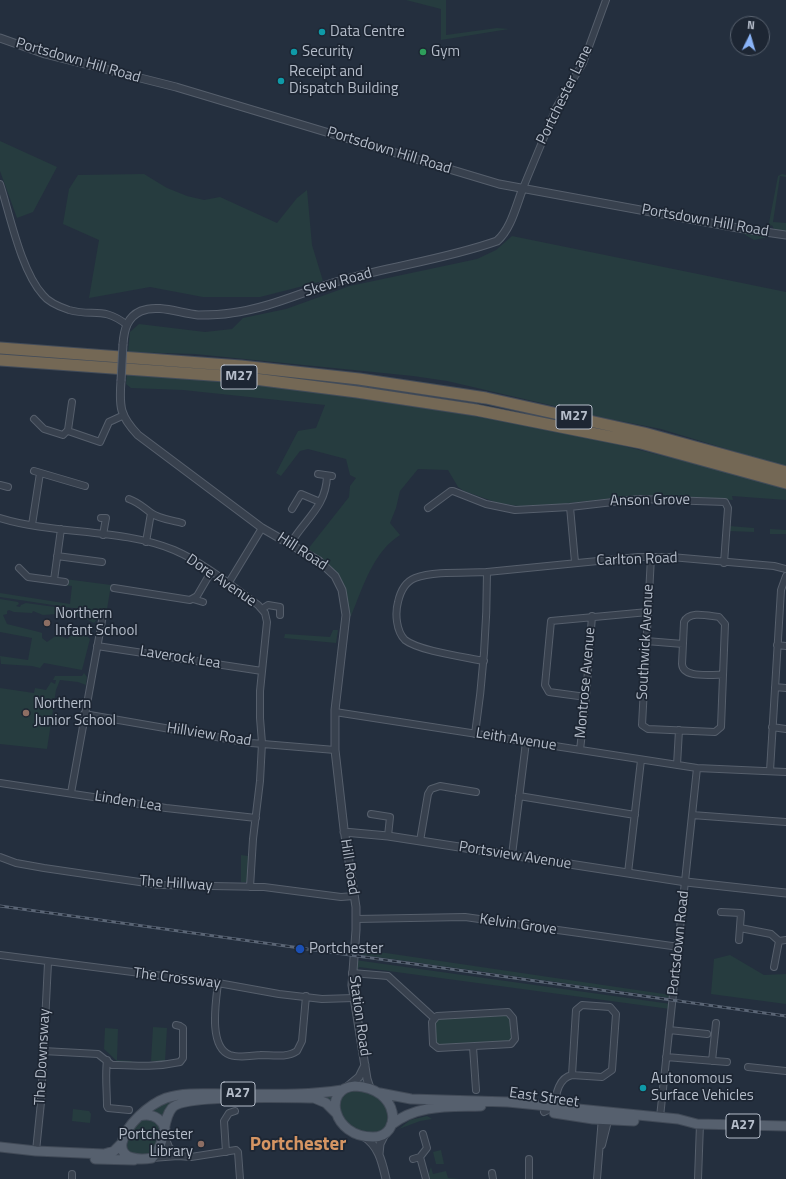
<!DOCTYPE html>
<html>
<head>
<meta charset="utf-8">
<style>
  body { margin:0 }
  #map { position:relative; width:786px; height:1179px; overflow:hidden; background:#242f3e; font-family:"Titillium Web",sans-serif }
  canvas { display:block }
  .north { position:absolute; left:730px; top:16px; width:40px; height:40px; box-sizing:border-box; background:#1d2633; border:1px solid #59626f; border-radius:50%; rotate:5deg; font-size:11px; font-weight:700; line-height:16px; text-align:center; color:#b4bcc9 }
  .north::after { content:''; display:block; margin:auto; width:14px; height:18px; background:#8ab4f8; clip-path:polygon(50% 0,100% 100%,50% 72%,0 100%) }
</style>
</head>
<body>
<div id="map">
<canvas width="786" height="1179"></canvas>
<div class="north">N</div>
</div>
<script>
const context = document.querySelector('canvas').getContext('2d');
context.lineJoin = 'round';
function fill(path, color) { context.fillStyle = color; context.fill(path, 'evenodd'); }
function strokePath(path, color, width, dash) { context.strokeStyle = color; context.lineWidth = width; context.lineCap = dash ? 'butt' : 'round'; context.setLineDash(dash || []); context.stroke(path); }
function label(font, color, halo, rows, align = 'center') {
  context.font = font + ' "Titillium Web",sans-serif'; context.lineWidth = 3.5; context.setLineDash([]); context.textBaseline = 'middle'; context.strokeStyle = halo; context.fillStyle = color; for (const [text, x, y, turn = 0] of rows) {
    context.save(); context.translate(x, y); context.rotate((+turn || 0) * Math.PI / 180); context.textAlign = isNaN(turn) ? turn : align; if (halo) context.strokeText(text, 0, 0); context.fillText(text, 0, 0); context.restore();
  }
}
const green = new Path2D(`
  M 406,0 L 446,0 L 446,35 L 497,28 L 509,29 L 441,40 L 441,9 Z
  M 0,141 L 57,167 L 33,212 L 17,218 L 0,171 Z
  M 144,174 L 167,188 L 187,196 L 204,200 L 220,197 L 277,223 L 297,198 L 307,190 L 312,245 L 323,281 L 260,297 L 203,297 L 150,287 L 89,298 L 99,240 L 63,224 L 69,189 L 78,175 Z
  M 782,174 L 786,175 L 786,177 L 780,176 L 773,222 L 786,223 L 786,233 L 772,230 L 774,229 L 772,225 L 768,228 L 778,176 Z
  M 742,232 L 769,235 L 768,237 L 754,240 L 742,233 Z
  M 512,236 L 786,292 L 786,467 L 661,429 L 610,419 L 447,381 L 413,376 L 195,354 L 128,352 L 130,332 L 139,324 L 205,332 L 232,329 L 243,318 L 286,309 L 350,286 L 477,259 L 496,250 Z
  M 127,374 L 264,384 L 519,423 L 600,440 L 763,481 L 786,490 L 786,500 L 732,496 L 733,500 L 641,495 L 560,504 L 519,506 L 498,503 L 464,491 L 458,487 L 448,470 L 418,469 L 400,491 L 396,508 L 390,523 L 400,535 C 373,552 363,587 351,616 L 348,616 C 348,581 336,567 308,549 L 349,497 L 350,486 L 356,478 L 350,475 L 346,459 L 308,449 L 300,451 L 281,476 L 276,473 L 298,431 L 316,428 L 325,405 L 183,390 L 131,388 L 126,384 Z
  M 729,526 L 754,528 L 754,532 L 729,531 Z
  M 770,529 L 786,530 L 786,534 L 770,534 Z
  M 65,579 L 111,585 L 106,615 L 99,612 L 0,597 L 0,593 L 70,604 L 72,586 L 65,585 Z
  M 0,599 L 18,602 L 19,604 L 16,606 L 20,607 L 21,605 L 26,603 L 98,613 L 99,617 L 94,623 C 85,618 74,613 64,618 L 56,614 L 43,615 L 33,611 L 32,613 L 14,612 L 9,610 L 7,611 L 7,614 L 3,615 L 7,624 L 39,632 L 42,633 L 42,638 L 47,642 L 57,635 L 68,639 L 69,636 L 87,636 L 90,639 L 82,670 L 44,663 L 40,668 L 32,666 L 1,664 L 0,656 L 28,660 L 32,638 L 0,632 Z
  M 333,630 L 338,630 L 336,643 L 284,638 L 285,634 L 330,637 Z
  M 84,673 L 87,677 L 86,685 L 78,682 L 60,680 L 56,690 L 47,749 L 0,744 L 0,688 L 34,693 L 35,688 L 46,690 L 51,682 L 55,684 L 56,680 L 53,680 L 55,676 L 82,676 Z
  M 241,855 L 248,856 L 247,882 L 241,882 Z
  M 357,950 L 386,953 L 671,995 L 671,998 L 356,954 Z
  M 730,955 L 764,975 L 786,974 L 786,1004 L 711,994 L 714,959 Z
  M 355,960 L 671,1004 L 670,1009 L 359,967 L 358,970 L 356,970 Z
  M 505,1014 L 510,1017 L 513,1038 L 511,1041 L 440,1046 L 436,1044 L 434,1022 L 437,1018 L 500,1016 Z
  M 153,1027 L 167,1028 L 165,1062 L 151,1061 Z
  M 105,1028 L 118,1029 L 117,1060 L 132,1061 L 131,1063 L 119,1063 L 104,1049 Z
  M 351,1090 L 373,1092 L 389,1108 L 388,1124 L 379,1133 C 374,1133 368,1134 363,1133 C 350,1130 335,1113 340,1099 C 342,1094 347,1092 351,1090 Z
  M 335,1093 L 332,1104 L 318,1096 L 187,1098 C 175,1100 166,1106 164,1120 L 158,1114 L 150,1112 C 171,1085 298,1099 335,1093 Z
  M 73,1109 L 89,1111 L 91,1114 L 90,1123 L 72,1121 Z
  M 427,1116 L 432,1119 L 420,1121 L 399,1129 L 410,1120 Z
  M 147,1117 L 161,1125 L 155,1152 L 143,1158 L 128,1151 C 124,1140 135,1121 147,1117 Z
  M 441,1150 L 444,1164 L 436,1164 L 433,1152 Z
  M 431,1167 L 433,1174 L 446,1171 L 448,1178 L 460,1179 L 429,1179 L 428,1175 Z`);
const minor = new Path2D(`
  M 0,184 C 10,215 21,271 43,295 C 49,303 60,307 69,310 C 94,317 103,306 127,325
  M 523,188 L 557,106 L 583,63 L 606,0
  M 34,419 L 44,429 L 63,435 L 68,430 L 72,402
  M 68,431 L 100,442 L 109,422 L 122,416
  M 34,471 L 85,486
  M 318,474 L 332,476
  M 0,485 L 8,487
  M 129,499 C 138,502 143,507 151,513 C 159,519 172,520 182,523
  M 570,507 L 575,562
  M 428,508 L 451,491 L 453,491 L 486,504 L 515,510 L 570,507 L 639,499 L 725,502 L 728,508 L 724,563
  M 292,509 L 301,494 L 320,502
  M 0,518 C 55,535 121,528 174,550 C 204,563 232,586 258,605 L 265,613 L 267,622 L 260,691 L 260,718 L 262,743 L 260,781 L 253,839 L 250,887
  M 101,518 L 106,518 L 103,535
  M 32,525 L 40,473
  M 146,542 L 151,513
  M 291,543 C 305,519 326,507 327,476
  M 57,556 L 102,562
  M 651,557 L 642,725 L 648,729 L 715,732 L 721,727 L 725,624 L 719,617 C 709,616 689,610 684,622 L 682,664 C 683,679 711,674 723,675
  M 19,568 L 28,577 L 65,582
  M 487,572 L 638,557 L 671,557 L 774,566 L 786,569
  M 54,580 L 61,529
  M 228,584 L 262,528
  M 114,588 L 190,600 L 197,596 L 211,572
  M 193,599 L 203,602
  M 262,609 L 268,605 L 280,607 L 280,615
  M 646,641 L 683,644
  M 777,645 L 786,646
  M 97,646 L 262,671
  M 775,687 L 786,688
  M 586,697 L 549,692 L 545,685 L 551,621 L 648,612
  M 335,712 L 697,768 L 786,772
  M 84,714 L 251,743 L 335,750
  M 772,727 L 786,729
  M 475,734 C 483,680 487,627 487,572 C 466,573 434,571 415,578 C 405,582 400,593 398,602 C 395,613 396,631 405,640 C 419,651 465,657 484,661
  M 580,750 L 586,697 L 592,616
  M 677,765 L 679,730
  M 770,771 L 781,590 L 786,576
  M 0,783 L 166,808 L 256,818
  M 71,793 L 103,615
  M 519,796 L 635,815
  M 371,814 L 390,817 L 388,836
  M 692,815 L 786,822
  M 420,841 L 428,794 L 431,789 L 440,786 L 476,792
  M 512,855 L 526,742
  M 0,857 L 16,863 L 44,868 L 160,885 L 264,887 L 341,897 L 354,896
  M 628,873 L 641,760
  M 721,912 L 741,913 L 739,940
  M 356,919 L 465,917 L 679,947
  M 740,928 L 771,934 L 779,941 L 786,940
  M 0,955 L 218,983 L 279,994 L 322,999 L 354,998
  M 774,967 L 779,941
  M 352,973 L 388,976 L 434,1018
  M 218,983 C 216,1001 208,1047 230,1055 C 239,1058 252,1056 261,1055 C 272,1055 287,1058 297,1051 L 302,1041 L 306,996
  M 508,1012 L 513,1018 L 515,1039 L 511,1044 L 438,1048 L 433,1044 L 432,1022 L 437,1016 Z
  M 669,1030 L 707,1034
  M 473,1047 L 476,1090
  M 43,1051 L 98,1054 L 112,1065 L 115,1065 C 139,1066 157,1067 180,1062 L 183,1058 L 183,1028 L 180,1026 L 176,1025
  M 666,1057 L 727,1062
  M 107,1060 C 105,1076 107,1090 107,1106 L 108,1108 L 129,1110
  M 712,1061 L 716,1023
  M 748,1067 L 786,1071
  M 544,1112 L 554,1107 C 556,1095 558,1078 572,1075 L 576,1010 L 582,1005 L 610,1007 L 616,1014 L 612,1070 L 602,1077 L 572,1075
  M 660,1117 L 697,768
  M 164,1134 L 169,1147 L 178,1156
  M 602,1145 L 608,1121 L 607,1117
  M 36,1151 L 41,1102 L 48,963
  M 226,1152 L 224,1121 L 229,1113 L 235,1111
  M 420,1157 L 426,1179
  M 152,1158 L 178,1156 L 191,1157 L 236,1150 L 238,1152 L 240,1179
  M 413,1159 L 420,1157 L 427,1148 L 423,1134
  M 529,1159 L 529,1179
  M 492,1173 L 493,1179
  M 72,1174 L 72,1179
  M 597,1179 L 602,1117
  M 698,1179 L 700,1124`);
const tertiary = new Path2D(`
  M 0,38 L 45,54 L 176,87 L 499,184 L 738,228 L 786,235
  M 123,344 C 124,330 127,317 141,311 C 158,304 179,313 198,315 C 208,315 220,315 231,313 C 272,308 310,288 350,278 C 399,265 449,258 497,241 C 511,229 516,206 523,188
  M 121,381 C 119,407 120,416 138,435 L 262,528 L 319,561 L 335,576 L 342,590 L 346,615 L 335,710 L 335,750 L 344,829 L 356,907 L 356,930 L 352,985 L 367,1079 L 370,1088
  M 344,832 L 388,836 L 686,882 L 786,893
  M 347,1087 L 359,1077 L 365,1065
  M 363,1136 C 379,1146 382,1162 386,1179
  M 379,1154 L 380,1144 L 386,1132`);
const primary = new Path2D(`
  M 355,1086 C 400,1088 403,1137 373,1137 C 332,1137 322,1088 355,1086 Z
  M 380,1093 L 411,1099 L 508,1102 L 678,1119 L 697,1124 L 786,1126
  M 336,1113 L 326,1103 L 314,1098 C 292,1098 183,1094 172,1108 C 161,1121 168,1141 152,1158 C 141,1160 119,1160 122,1143 C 125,1125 150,1104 166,1098 C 185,1092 207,1094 227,1094 C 265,1094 304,1096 342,1090
  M 554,1113 L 593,1119 L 634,1121
  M 139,1116 C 151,1113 161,1117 165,1129
  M 391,1125 C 417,1104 449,1107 481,1106
  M 0,1147 L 36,1151 L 104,1154 L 114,1151 L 122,1143
  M 95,1159 L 134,1160`);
const motorway = new Path2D(`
  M 0,348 L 241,366 L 359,379 L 486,398 L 644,433 L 786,472
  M 0,360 L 239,377 L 357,392 L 476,410 L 641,443 L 786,483`);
const rail = new Path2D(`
  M 0,906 L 786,1016`);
const tertiaryBridge = new Path2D(`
  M 121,381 L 123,344`);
const markers = [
  [322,32,4,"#0f9aa8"],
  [294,52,4,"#0f9aa8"],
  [423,52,4,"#2e9e5b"],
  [281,81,4,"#0f9aa8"],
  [47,623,4,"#8d6e63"],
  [26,713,4,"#8d6e63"],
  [300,949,5,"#1a4fb4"],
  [643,1088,4,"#0f9aa8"],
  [201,1144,4,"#8d6e63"]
];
const shields = [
  [239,377,36],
  [574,417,36],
  [238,1094,34],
  [743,1126,34]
];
const shieldNames = [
  ["M27",239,377],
  ["M27",574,417],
  ["A27",238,1094],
  ["A27",743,1126]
];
const poiNames = [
  ["Data Centre",330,32],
  ["Security",302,52],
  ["Gym",431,52],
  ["Receipt and",289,72],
  ["Dispatch Building",289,89],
  ["Northern",55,614],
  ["Infant School",55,631],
  ["Northern",34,704],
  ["Junior School",34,721],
  ["Portchester",309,949],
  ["Autonomous",651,1079],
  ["Surface Vehicles",651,1096],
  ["Portchester",193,1135,"right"],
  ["Library",193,1152,"right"]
];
const streetNames = [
  ["Portsdown Hill Road",78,61,16],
  ["Portchester Lane",565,95,-64],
  ["Portsdown Hill Road",389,151,17],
  ["Portsdown Hill Road",705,221,10],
  ["Skew Road",338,283,-16],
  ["Anson Grove",650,501,-1],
  ["Hill Road",302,552,33],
  ["Carlton Road",637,560,-2],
  ["Dore Avenue",221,581,34],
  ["Southwick Avenue",646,642,-87],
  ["Laverock Lea",180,658,9],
  ["Montrose Avenue",586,683,-85],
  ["Hillview Road",209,735,9],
  ["Leith Avenue",516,740,9],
  ["Linden Lea",128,802,9],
  ["Portsview Avenue",515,856,9],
  ["Hill Road",349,867,81],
  ["The Hillway",176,884,4],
  ["Kelvin Grove",518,925,8],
  ["Portsdown Road",679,943,-84],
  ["The Crossway",177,979,7],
  ["Station Road",359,1016,82],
  ["The Downsway",43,1057,-87],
  ["East Street",544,1098,8]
];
const districtNames = [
  ["Portchester",298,1145]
];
fill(green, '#263c3f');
strokePath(minor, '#565f6c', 8);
strokePath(tertiary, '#565f6c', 9);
strokePath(primary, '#414a57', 11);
strokePath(motorway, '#434c59', 13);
strokePath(minor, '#38414e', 6);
strokePath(tertiary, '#38414e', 7);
strokePath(primary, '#56606e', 9);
strokePath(motorway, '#746855', 11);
strokePath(rail, '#5a6575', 3);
strokePath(rail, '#1d2633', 1.5, [4.5]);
strokePath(tertiaryBridge, '#565f6c', 9, []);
strokePath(tertiaryBridge, '#38414e', 7);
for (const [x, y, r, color] of markers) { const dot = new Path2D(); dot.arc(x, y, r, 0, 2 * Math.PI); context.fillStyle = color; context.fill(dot); strokePath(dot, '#1d2633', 1.5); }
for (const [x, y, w] of shields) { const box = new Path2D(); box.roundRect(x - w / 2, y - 12, w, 24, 3); context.fillStyle = '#1d2633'; context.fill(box); strokePath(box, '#b4bcc9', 1); }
label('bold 14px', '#b4bcc9', null, shieldNames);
label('15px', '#b4bcc9', '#1d2633', poiNames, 'left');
label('15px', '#b4bcc9', '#1d2633', streetNames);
label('bold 19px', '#d59563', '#1d2633', districtNames);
</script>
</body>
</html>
